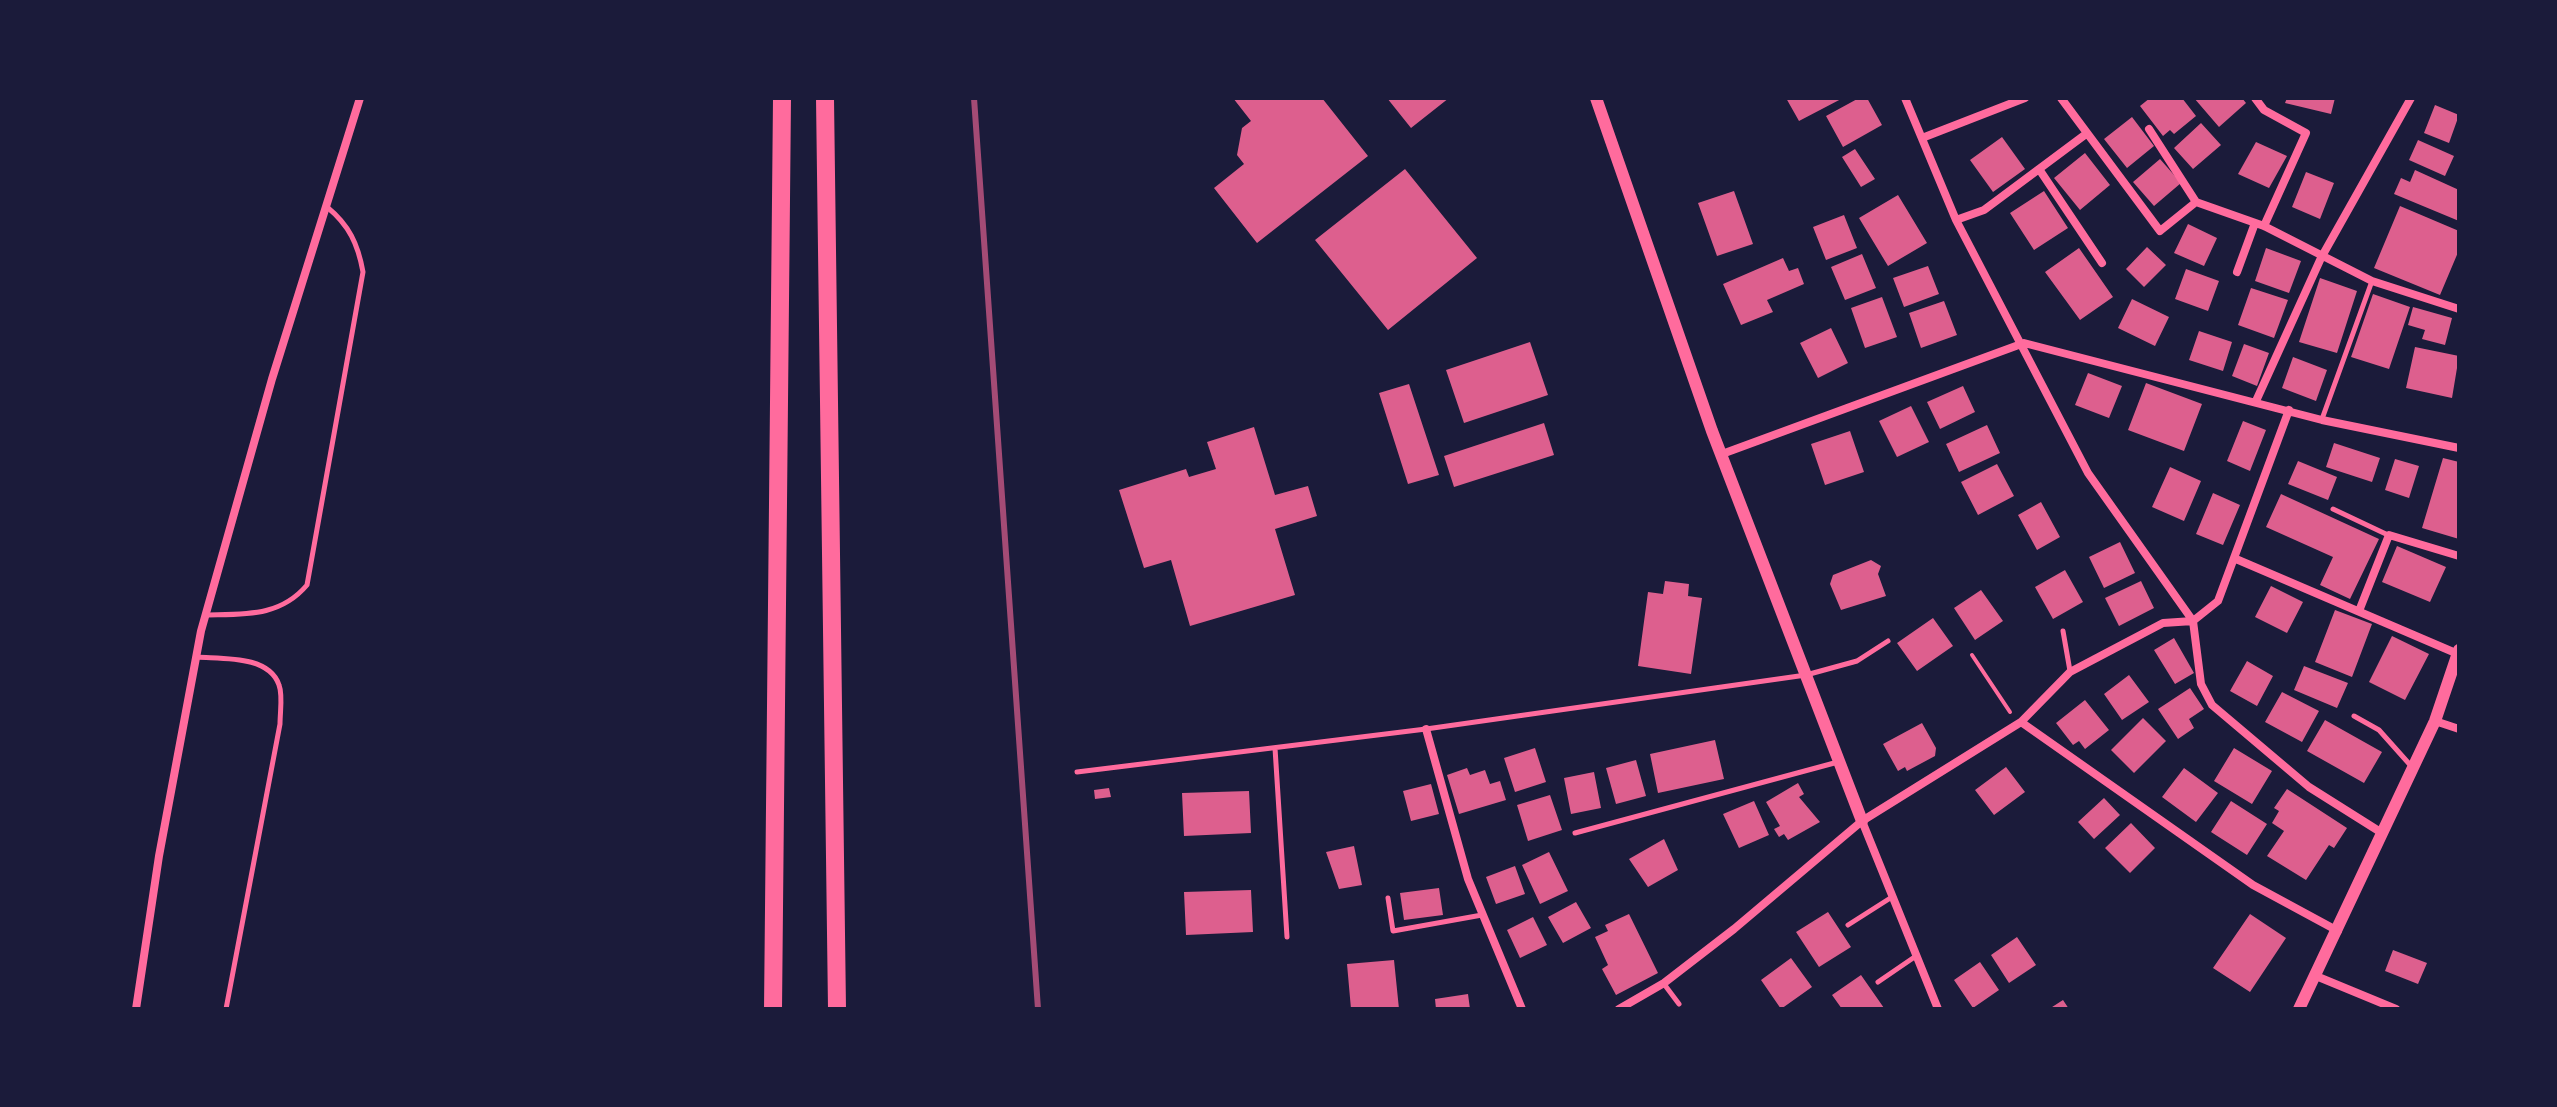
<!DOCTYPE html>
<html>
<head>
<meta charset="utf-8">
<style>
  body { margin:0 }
  #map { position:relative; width:2557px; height:1107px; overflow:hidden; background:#1b1b3a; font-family:Rubik,sans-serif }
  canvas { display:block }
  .frame { position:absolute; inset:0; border:100px solid #1b1b3a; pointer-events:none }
</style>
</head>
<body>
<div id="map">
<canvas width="2557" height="1107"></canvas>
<div class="frame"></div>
</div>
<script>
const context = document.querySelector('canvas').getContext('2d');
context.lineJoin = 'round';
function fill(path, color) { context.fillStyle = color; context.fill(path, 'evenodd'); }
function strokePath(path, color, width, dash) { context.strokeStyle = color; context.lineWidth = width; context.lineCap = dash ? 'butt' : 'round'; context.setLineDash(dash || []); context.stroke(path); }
const building = new Path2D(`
  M 1233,98 L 1322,98 L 1368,156 L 1257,243 L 1214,188 L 1244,164 L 1237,155 L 1242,128 L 1251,121 Z
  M 1387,98 L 1449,98 L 1411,128 Z
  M 1786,98 L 1843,98 L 1799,121 Z
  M 1859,98 L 1867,98 L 1882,125 L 1843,147 L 1826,116 Z
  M 2150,98 L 2182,98 L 2196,116 L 2174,134 L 2170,130 L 2163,136 L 2140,106 Z
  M 2194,98 L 2242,98 L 2246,103 L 2219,127 Z
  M 2287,98 L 2335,98 L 2331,114 L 2285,103 Z
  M 2435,105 L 2459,115 L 2449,143 L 2424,133 Z
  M 2132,117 L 2154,146 L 2127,168 L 2104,139 Z
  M 2201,123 L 2221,145 L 2193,169 L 2174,148 Z
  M 2002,137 L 2025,169 L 1993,192 L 1970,160 Z
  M 2418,140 L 2454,156 L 2445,176 L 2409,160 Z
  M 2256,142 L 2287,156 L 2269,188 L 2238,174 Z
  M 1855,149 L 1875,179 L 1861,187 L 1842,157 Z
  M 2085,153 L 2110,185 L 2080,210 L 2054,178 Z
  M 2160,159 L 2181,183 L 2154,206 L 2133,182 Z
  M 1405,169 L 1477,258 L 1388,330 L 1315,240 Z
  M 2415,170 L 2459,190 L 2459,221 L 2394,194 L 2401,178 L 2410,182 Z
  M 2306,172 L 2334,183 L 2320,219 L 2292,207 Z
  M 1734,191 L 1753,244 L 1717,256 L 1698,203 Z
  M 2044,191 L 2068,228 L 2034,250 L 2010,213 Z
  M 1898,195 L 1927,243 L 1888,266 L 1859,218 Z
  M 2400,206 L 2459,231 L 2459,250 L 2440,295 L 2374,268 Z
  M 1844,215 L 1857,248 L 1826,260 L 1813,227 Z
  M 2188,224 L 2217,238 L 2204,266 L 2174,253 Z
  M 2147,247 L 2166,265 L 2144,287 L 2126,269 Z
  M 2079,248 L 2113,297 L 2080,320 L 2045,272 Z
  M 2266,248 L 2301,261 L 2289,293 L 2255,281 Z
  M 1862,254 L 1876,288 L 1845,300 L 1831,267 Z
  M 1783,258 L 1789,271 L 1798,268 L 1804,284 L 1767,300 L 1773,312 L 1741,325 L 1723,284 Z
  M 1928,266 L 1939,294 L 1904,307 L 1893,278 Z
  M 2186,269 L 2219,281 L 2208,311 L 2175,299 Z
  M 2320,278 L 2357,291 L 2337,353 L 2299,342 Z
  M 2251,288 L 2288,300 L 2274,338 L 2238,325 Z
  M 2373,294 L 2410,307 L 2389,369 L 2351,357 Z
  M 1882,297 L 1897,337 L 1865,348 L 1851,308 Z
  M 2132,299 L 2169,317 L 2155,346 L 2118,328 Z
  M 1944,301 L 1957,335 L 1921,348 L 1909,313 Z
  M 2413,307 L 2452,318 L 2445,345 L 2422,339 L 2425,330 L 2408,325 Z
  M 1831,328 L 1848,363 L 1818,378 L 1800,343 Z
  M 2199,331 L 2232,342 L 2223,371 L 2189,360 Z
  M 1530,342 L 1548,395 L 1464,423 L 1446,370 Z
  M 2244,344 L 2269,353 L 2257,386 L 2232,376 Z
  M 2415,347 L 2459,356 L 2452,398 L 2406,388 Z
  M 2293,357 L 2327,370 L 2316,401 L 2282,388 Z
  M 2088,373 L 2122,386 L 2109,418 L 2075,405 Z
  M 2146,383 L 2202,404 L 2184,451 L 2128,430 Z
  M 1409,384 L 1439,475 L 1408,484 L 1379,393 Z
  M 1963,386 L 1975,412 L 1940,429 L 1927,402 Z
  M 1911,406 L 1929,442 L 1897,457 L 1879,421 Z
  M 2243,421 L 2266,430 L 2250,471 L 2227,461 Z
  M 1544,423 L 1554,455 L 1454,487 L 1444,456 Z
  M 1987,425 L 2000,453 L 1959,472 L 1946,444 Z
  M 1254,427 L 1275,495 L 1308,486 L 1317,516 L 1275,529 L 1295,595 L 1190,626 L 1171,560 L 1144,568 L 1119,490 L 1186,469 L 1189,477 L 1216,469 L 1207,442 Z
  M 1850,431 L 1864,472 L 1825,485 L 1811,444 Z
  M 2334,443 L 2380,458 L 2372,482 L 2326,467 Z
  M 2443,458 L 2459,462 L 2459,539 L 2422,528 Z
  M 2395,459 L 2419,466 L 2409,498 L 2385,490 Z
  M 2298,461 L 2337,477 L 2328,500 L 2288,484 Z
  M 1997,464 L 2014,496 L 1978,515 L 1961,482 Z
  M 2170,467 L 2201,481 L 2184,521 L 2152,507 Z
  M 2213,493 L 2240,505 L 2223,545 L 2196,534 Z
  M 2281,494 L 2379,539 L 2350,599 L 2320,585 L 2333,557 L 2266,527 Z
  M 2041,502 L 2060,537 L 2037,550 L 2018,515 Z
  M 2120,542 L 2135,573 L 2104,588 L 2089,557 Z
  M 2397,546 L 2446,567 L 2430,602 L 2382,582 Z
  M 1871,560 L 1881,566 L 1878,574 L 1886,596 L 1841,610 L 1830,584 L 1833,575 Z
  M 2065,570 L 2083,602 L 2053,619 L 2035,587 Z
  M 1665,581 L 1689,584 L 1688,596 L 1702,598 L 1691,674 L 1638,666 L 1648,592 L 1663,594 Z
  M 2141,581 L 2154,608 L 2119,626 L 2105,598 Z
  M 2271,586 L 2303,602 L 2287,633 L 2255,617 Z
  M 1981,590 L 2003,621 L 1975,640 L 1954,608 Z
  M 2335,610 L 2372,624 L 2352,677 L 2315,662 Z
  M 1933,618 L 1953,646 L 1917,671 L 1897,643 Z
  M 2392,636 L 2429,654 L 2405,700 L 2369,682 Z
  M 2174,638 L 2194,673 L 2175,684 L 2154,650 Z
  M 2247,661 L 2273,676 L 2257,706 L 2230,691 Z
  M 2304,666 L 2348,683 L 2337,708 L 2294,690 Z
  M 2129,675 L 2149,702 L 2122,720 L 2104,694 Z
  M 2190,688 L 2204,709 L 2189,719 L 2194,728 L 2178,739 L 2158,709 Z
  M 2282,692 L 2319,711 L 2302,742 L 2265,722 Z
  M 2085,700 L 2109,730 L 2085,749 L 2079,741 L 2073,745 L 2056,723 Z
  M 2143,718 L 2166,741 L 2134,773 L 2111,750 Z
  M 2325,720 L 2382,752 L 2364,783 L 2307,751 Z
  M 1922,723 L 1936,748 L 1935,756 L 1907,771 L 1905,767 L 1898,771 L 1883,744 Z
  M 1715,740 L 1724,779 L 1658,793 L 1650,754 Z
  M 1535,748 L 1546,782 L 1515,792 L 1504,758 Z
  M 2234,748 L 2272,771 L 2252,804 L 2214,781 Z
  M 1636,760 L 1646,796 L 1616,804 L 1606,768 Z
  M 2006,767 L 2025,792 L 1994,815 L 1975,790 Z
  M 1467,768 L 1470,775 L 1485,770 L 1490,784 L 1500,781 L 1506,800 L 1459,814 L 1447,775 Z
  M 2184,768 L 2218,793 L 2196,822 L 2162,797 Z
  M 1594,772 L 1601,808 L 1571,814 L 1564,778 Z
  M 1798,783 L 1804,794 L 1799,797 L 1820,822 L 1788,840 L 1784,834 L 1779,837 L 1774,829 L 1780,826 L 1766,802 Z
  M 1431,784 L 1439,814 L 1411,821 L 1403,791 Z
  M 1109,788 L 1111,797 L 1095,799 L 1094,790 Z
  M 2287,789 L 2347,828 L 2334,848 L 2329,845 L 2306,880 L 2267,856 L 2284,831 L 2272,823 L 2279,811 L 2274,808 Z
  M 1249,791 L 1251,833 L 1184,836 L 1182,793 Z
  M 1550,795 L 1562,830 L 1528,841 L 1517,805 Z
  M 2104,798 L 2120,815 L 2094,839 L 2078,822 Z
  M 1754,801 L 1769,835 L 1739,848 L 1723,814 Z
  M 2231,801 L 2267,824 L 2247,855 L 2211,832 Z
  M 2131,823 L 2155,848 L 2130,873 L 2105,848 Z
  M 1664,839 L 1678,870 L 1648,887 L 1629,859 Z
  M 1354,846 L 1362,885 L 1339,889 L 1326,852 Z
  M 1549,852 L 1568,891 L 1540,904 L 1522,865 Z
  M 1515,866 L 1525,894 L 1496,904 L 1486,877 Z
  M 1439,888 L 1443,915 L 1404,920 L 1400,893 Z
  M 1251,890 L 1253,932 L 1186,935 L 1184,892 Z
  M 1576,902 L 1591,928 L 1563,943 L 1548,917 Z
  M 1828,912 L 1851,947 L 1819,967 L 1796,932 Z
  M 1629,914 L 1658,973 L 1616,995 L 1602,969 L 1608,965 L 1595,937 L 1608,931 L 1605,925 Z
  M 2250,914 L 2286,938 L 2250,992 L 2213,968 Z
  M 1533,917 L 1547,945 L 1520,958 L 1507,930 Z
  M 2017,937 L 2036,965 L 2009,983 L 1991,955 Z
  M 2393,950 L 2427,963 L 2418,984 L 2385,971 Z
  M 1791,958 L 1812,987 L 1781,1009 L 1761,980 Z
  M 1394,960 L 1399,1009 L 1351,1009 L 1347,964 Z
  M 1980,962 L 1999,990 L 1973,1008 L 1954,980 Z
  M 1861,975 L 1884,1008 L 1882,1009 L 1842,1009 L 1832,995 Z
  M 1468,994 L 1470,1009 L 1436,1009 L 1435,999 Z
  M 2063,1000 L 2069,1009 L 2049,1009 Z`);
const path = new Path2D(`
  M 1972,655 L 2010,712`);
const service = new Path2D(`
  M 2322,419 L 2372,281
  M 2333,509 L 2388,535
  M 206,615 C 245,614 280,617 307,585 L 363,272 C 358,244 349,225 327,207
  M 2063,631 L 2070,671
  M 197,657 C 222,659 269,655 279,685 C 283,695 280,712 280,724 L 226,1009
  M 2354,716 L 2379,730 L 2412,767
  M 1275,748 L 1287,937
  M 1077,772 L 1426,729 L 1806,675 L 1857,661 L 1888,641
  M 1575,833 L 1838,762
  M 1388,898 L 1393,931 L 1482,915
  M 1848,925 L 1892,897
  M 1878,982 L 1916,956
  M 1664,984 L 1679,1004`);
const minor = new Path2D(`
  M 1905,98 L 1956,220 L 2088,473 L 2193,621 L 2201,684 L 2212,705 L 2309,787 L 2382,833
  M 2061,98 L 2160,231 L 2196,202
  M 2255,98 L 2264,110 L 2306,133 L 2264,226
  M 2149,129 L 2196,202 L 2264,226 L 2372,281 L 2459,309
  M 1922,138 L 2025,98
  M 2039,169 L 2102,263
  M 1956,220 L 1984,210 L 2086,134
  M 2237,272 L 2255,223
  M 2256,401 L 2321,258 L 2411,98
  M 1722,454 L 2024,343 L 2322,420 L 2459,448
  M 2236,559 L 2458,654
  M 2359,611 L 2389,535 L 2459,556
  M 2435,721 L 2459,729
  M 2021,722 L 2253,885 L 2338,931
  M 1426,729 L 1468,879 L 1522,1009
  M 1862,821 L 1938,1009
  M 2316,976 L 2396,1009
  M 136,1009 L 159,856 L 201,631 L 272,379 L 360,98
  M 1619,1009 L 1664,983 L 1734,929 L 1862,821 L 2021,722 L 2070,672 L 2163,623 L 2193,621 L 2218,601 L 2289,410`);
const tertiary = new Path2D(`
  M 1596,98 L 1712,431 L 1862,821
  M 2299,1009 L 2435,721 L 2459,650`);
const trunk = new Path2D(`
  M 825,98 L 837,1009
  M 773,1009 L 782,98`);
const rail = new Path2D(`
  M 974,98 L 1038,1009`);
fill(building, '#dd5f8e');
strokePath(path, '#ff6b9d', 4);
strokePath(service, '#ff6b9d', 5);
strokePath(minor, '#ff6b9d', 8);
strokePath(tertiary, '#ff6b9d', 12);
strokePath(trunk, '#ff6b9d', 18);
strokePath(rail, '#a44b75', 6);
</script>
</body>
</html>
